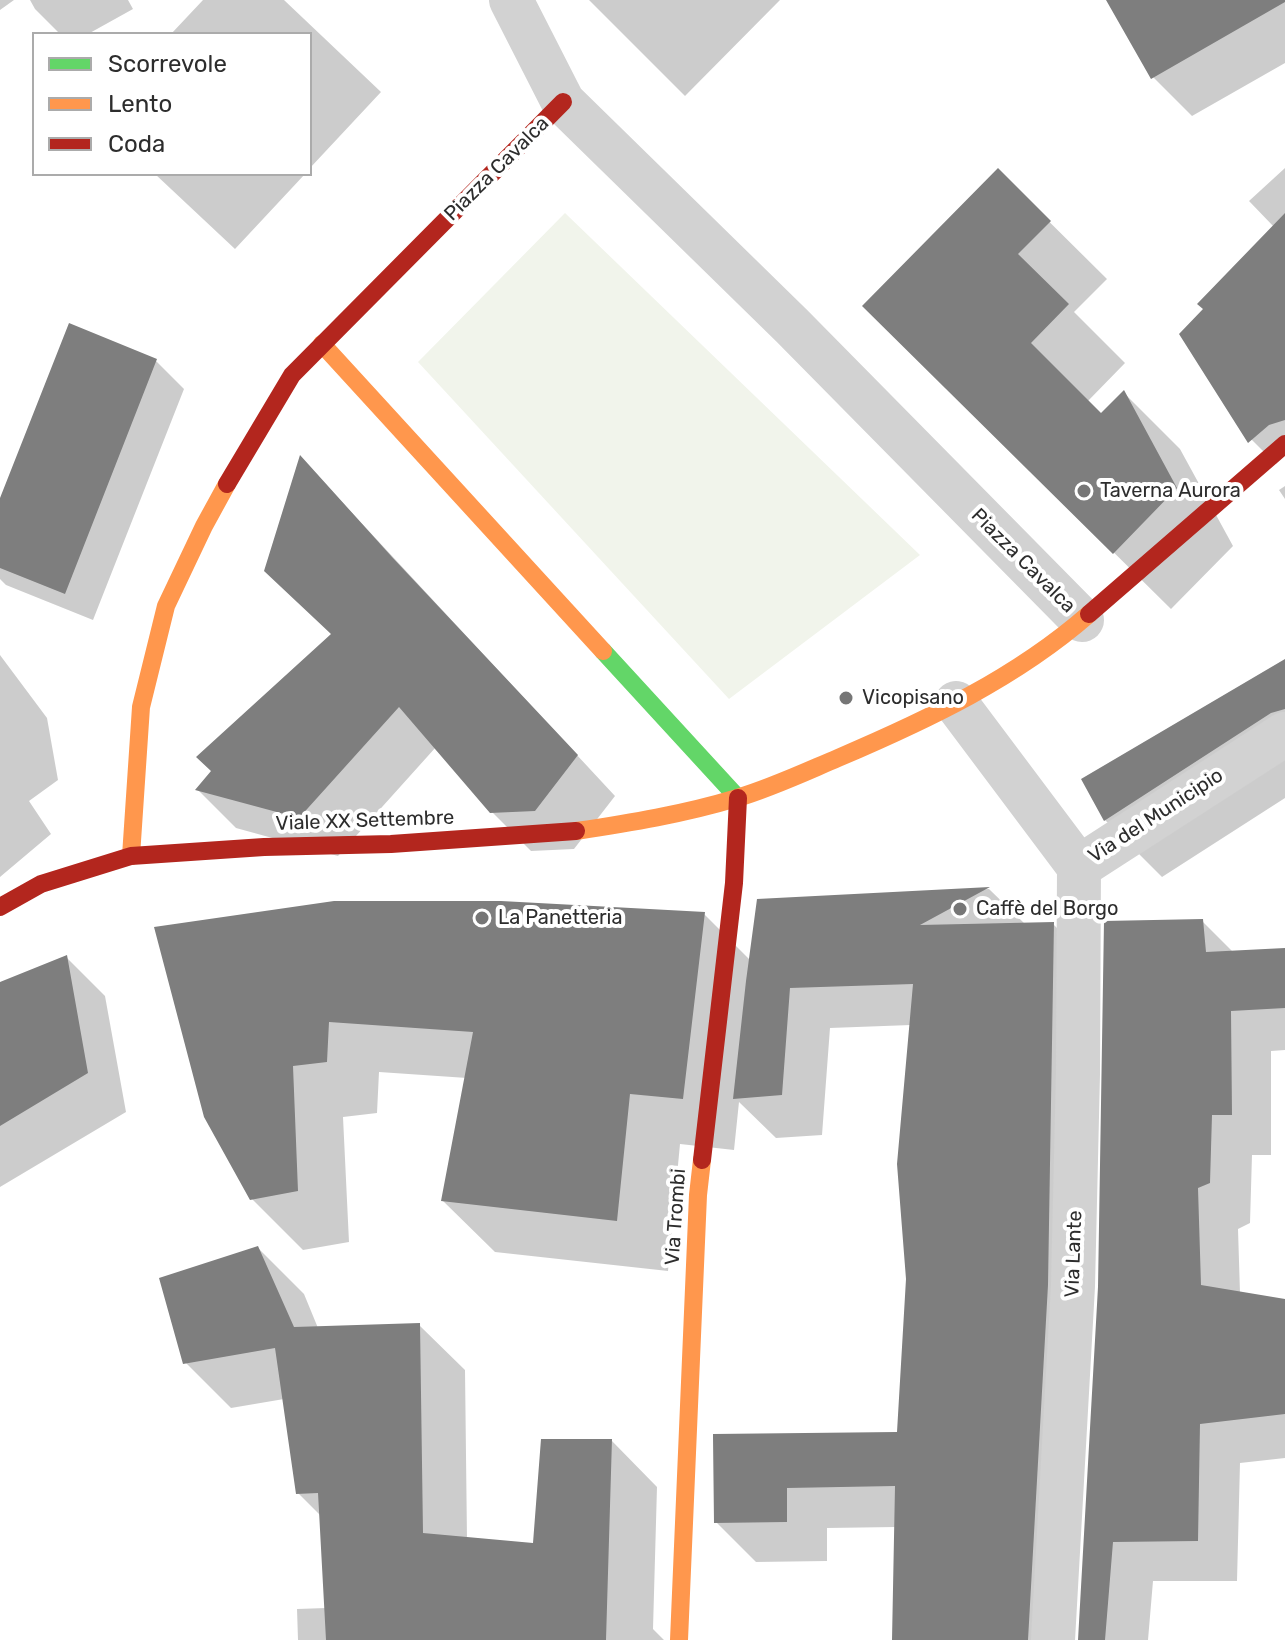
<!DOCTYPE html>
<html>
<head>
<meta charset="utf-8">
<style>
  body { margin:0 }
  #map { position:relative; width:1285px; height:1640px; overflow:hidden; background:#fff; font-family:Rubik,sans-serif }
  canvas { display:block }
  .legend { position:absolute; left:32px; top:32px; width:280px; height:144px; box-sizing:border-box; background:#fff; border:2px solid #ababab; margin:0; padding:10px 14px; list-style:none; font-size:24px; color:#2d2d2d }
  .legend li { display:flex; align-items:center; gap:16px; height:40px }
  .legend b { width:40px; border:2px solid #ababab }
</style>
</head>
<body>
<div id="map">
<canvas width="1285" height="1640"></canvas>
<ul class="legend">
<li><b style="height:10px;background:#63d668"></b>Scorrevole</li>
<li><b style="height:10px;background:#ff974d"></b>Lento</li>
<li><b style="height:10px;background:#b3261e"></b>Coda</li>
</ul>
</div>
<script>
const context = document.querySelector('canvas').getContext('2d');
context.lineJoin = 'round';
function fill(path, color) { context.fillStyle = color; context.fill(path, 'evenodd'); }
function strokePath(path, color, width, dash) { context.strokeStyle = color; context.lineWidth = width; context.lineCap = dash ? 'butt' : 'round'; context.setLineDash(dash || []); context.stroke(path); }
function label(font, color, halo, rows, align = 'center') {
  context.font = font + ' Rubik,sans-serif'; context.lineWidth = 8; context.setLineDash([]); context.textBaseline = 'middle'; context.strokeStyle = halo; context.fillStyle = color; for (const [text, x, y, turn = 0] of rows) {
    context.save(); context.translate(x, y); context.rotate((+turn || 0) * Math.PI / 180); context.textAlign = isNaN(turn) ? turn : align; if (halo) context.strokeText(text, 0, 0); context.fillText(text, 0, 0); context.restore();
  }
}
const green = new Path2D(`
  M 565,213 L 920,555 L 729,699 L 418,362 Z`);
const shadow = new Path2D(`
  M 0,0 L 14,0 L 0,10 Z
  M 30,0 L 128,0 L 133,9 L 88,34 L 60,34 L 35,9 Z
  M 203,0 L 284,0 L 381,92 L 310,168 L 310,34 L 171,34 Z
  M 589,0 L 780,0 L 685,96 Z
  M 1108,0 L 1285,0 L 1285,63 L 1192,116 L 1153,77 Z
  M 1285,168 L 1285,454 L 1276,464 L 1241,429 L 1206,309 L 1274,227 L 1249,201 Z
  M 998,171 L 1107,279 L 1074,312 L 1125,363 L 1087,402 L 1101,416 L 1124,393 L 1180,449 L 1233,546 L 1171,609 L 922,363 Z
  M 155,174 L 305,174 L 235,249 Z
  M 70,326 L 156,361 L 184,389 L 93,620 L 6,585 L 0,579 L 0,503 Z
  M 301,458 L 615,796 L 574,849 L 531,851 L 492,812 L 436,747 L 338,856 L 236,828 L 198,790 L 332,635 Z
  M 1285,486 L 1285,499 L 1279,490 Z
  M 0,655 L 47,718 L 58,780 L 29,801 L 51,834 L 0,877 Z
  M 1285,662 L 1285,798 L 1162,877 L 1105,820 Z
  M 989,889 L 1025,924 L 1053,924 L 1093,964 L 1070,1640 L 894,1640 L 896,1527 L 827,1528 L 827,1561 L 756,1562 L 716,1522 L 899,1434 L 908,1279 L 911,1025 L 830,1028 L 822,1135 L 776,1138 L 739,1102 L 734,1150 L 680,1144 L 668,1271 L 495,1252 L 443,1201 L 467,1078 L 379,1072 L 377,1113 L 343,1117 L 349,1242 L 303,1250 L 252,1199 L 157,929 L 704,914 L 752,962 L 759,901 Z
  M 1202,921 L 1234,953 L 1285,950 L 1285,1050 L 1271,1051 L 1271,1155 L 1252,1155 L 1250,1223 L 1238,1229 L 1240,1293 L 1285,1301 L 1285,1458 L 1240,1463 L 1237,1581 L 1153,1581 L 1148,1640 L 1080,1640 Z
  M 67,958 L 105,996 L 126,1112 L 0,1187 L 0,985 Z
  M 258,1248 L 304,1294 L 318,1328 L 419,1325 L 465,1370 L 467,1539 L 534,1545 L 612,1441 L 657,1487 L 653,1629 L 664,1640 L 298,1640 L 297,1609 L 326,1608 L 322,1517 L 298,1493 L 284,1399 L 231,1408 L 185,1362 Z`);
const building = new Path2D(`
  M 1106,0 L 1285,0 L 1285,2 L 1151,79 Z
  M 998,168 L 1051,221 L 1018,254 L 1069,304 L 1031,343 L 1101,413 L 1124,390 L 1177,488 L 1113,554 L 862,306 Z
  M 1285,213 L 1285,420 L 1269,425 L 1248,443 L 1179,334 L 1203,309 L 1197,304 Z
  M 69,323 L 157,359 L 65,594 L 0,568 L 0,498 Z
  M 300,455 L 392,557 L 578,755 L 535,811 L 490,813 L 399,707 L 299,818 L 195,790 L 211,771 L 196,757 L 331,634 L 264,571 Z
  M 1285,659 L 1285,709 L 1271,713 L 1104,821 L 1081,779 Z
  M 990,887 L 920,925 L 1054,922 L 1048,1285 L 1028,1640 L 892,1640 L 895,1486 L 787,1488 L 787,1522 L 714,1523 L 713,1437 L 713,1434 L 897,1432 L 906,1279 L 897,1164 L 913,984 L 790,988 L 782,1095 L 733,1099 L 746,981 L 757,899 Z
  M 334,901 L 501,901 L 705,912 L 683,1099 L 630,1094 L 617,1221 L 441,1201 L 473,1032 L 329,1022 L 327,1062 L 293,1066 L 298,1191 L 250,1200 L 204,1117 L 154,927 Z
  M 1203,919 L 1206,952 L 1285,948 L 1285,1008 L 1231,1011 L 1232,1115 L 1212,1115 L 1210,1183 L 1198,1188 L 1201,1285 L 1285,1299 L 1285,1414 L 1200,1424 L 1198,1541 L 1113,1542 L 1105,1640 L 1078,1640 L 1098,1287 L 1104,921 Z
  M 67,955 L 88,1073 L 0,1126 L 0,982 Z
  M 258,1246 L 294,1327 L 420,1323 L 423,1533 L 533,1543 L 541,1439 L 612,1439 L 606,1640 L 326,1640 L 318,1493 L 296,1494 L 275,1348 L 183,1364 L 159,1278 Z`);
const street = new Path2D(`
  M 511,0 L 563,102 L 792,326 L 1082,620
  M 956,703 L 1079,867
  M 1079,867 L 1285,734
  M 1053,1640 L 1073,1286 L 1078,1074 L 1079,867`);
const fast = new Path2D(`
  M 603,651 L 738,798`);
const slow = new Path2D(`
  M 322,344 L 603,651
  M 576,831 C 630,823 684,814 737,798 C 771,788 805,772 838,758 C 927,720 1016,678 1089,614
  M 131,856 L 141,707 L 166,606 L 204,526 L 227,484
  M 679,1640 L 698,1195 L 702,1160`);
const jam = new Path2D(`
  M 227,484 L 292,375 L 563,102
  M 1089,614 L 1285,444
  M 0,907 L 41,884 L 131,856 L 264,847 L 391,844 L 576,831
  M 702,1160 L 734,883 L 738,798`);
const markers = [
  [1084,491,8,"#767676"],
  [846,698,8,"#767676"],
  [960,909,8,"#767676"],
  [482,918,8,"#767676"]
];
const streetNames = [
  ["Piazza Cavalca",497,169,-45],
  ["Piazza Cavalca",1023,561,45],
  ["Via del Municipio",1156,816,-33],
  ["Viale XX Settembre",365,821,-2],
  ["Via Trombi",676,1217,-86],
  ["Via Lante",1074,1254,-88]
];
const poiNames = [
  ["Taverna Aurora",1100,491],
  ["Vicopisano",862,698],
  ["Caffè del Borgo",976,909],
  ["La Panetteria",498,918]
];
fill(green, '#f1f4eb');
fill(shadow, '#0003');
fill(building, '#7e7e7e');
strokePath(street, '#d2d2d2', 44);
strokePath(fast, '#63d668', 18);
strokePath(slow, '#ff974d', 18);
strokePath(jam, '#b3261e', 18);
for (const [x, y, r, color] of markers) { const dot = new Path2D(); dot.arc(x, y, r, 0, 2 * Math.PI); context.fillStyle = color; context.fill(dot); strokePath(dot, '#fff', 3); }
label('20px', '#2d2d2d', '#fff', streetNames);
label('20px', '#2d2d2d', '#fff', poiNames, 'left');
</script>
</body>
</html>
